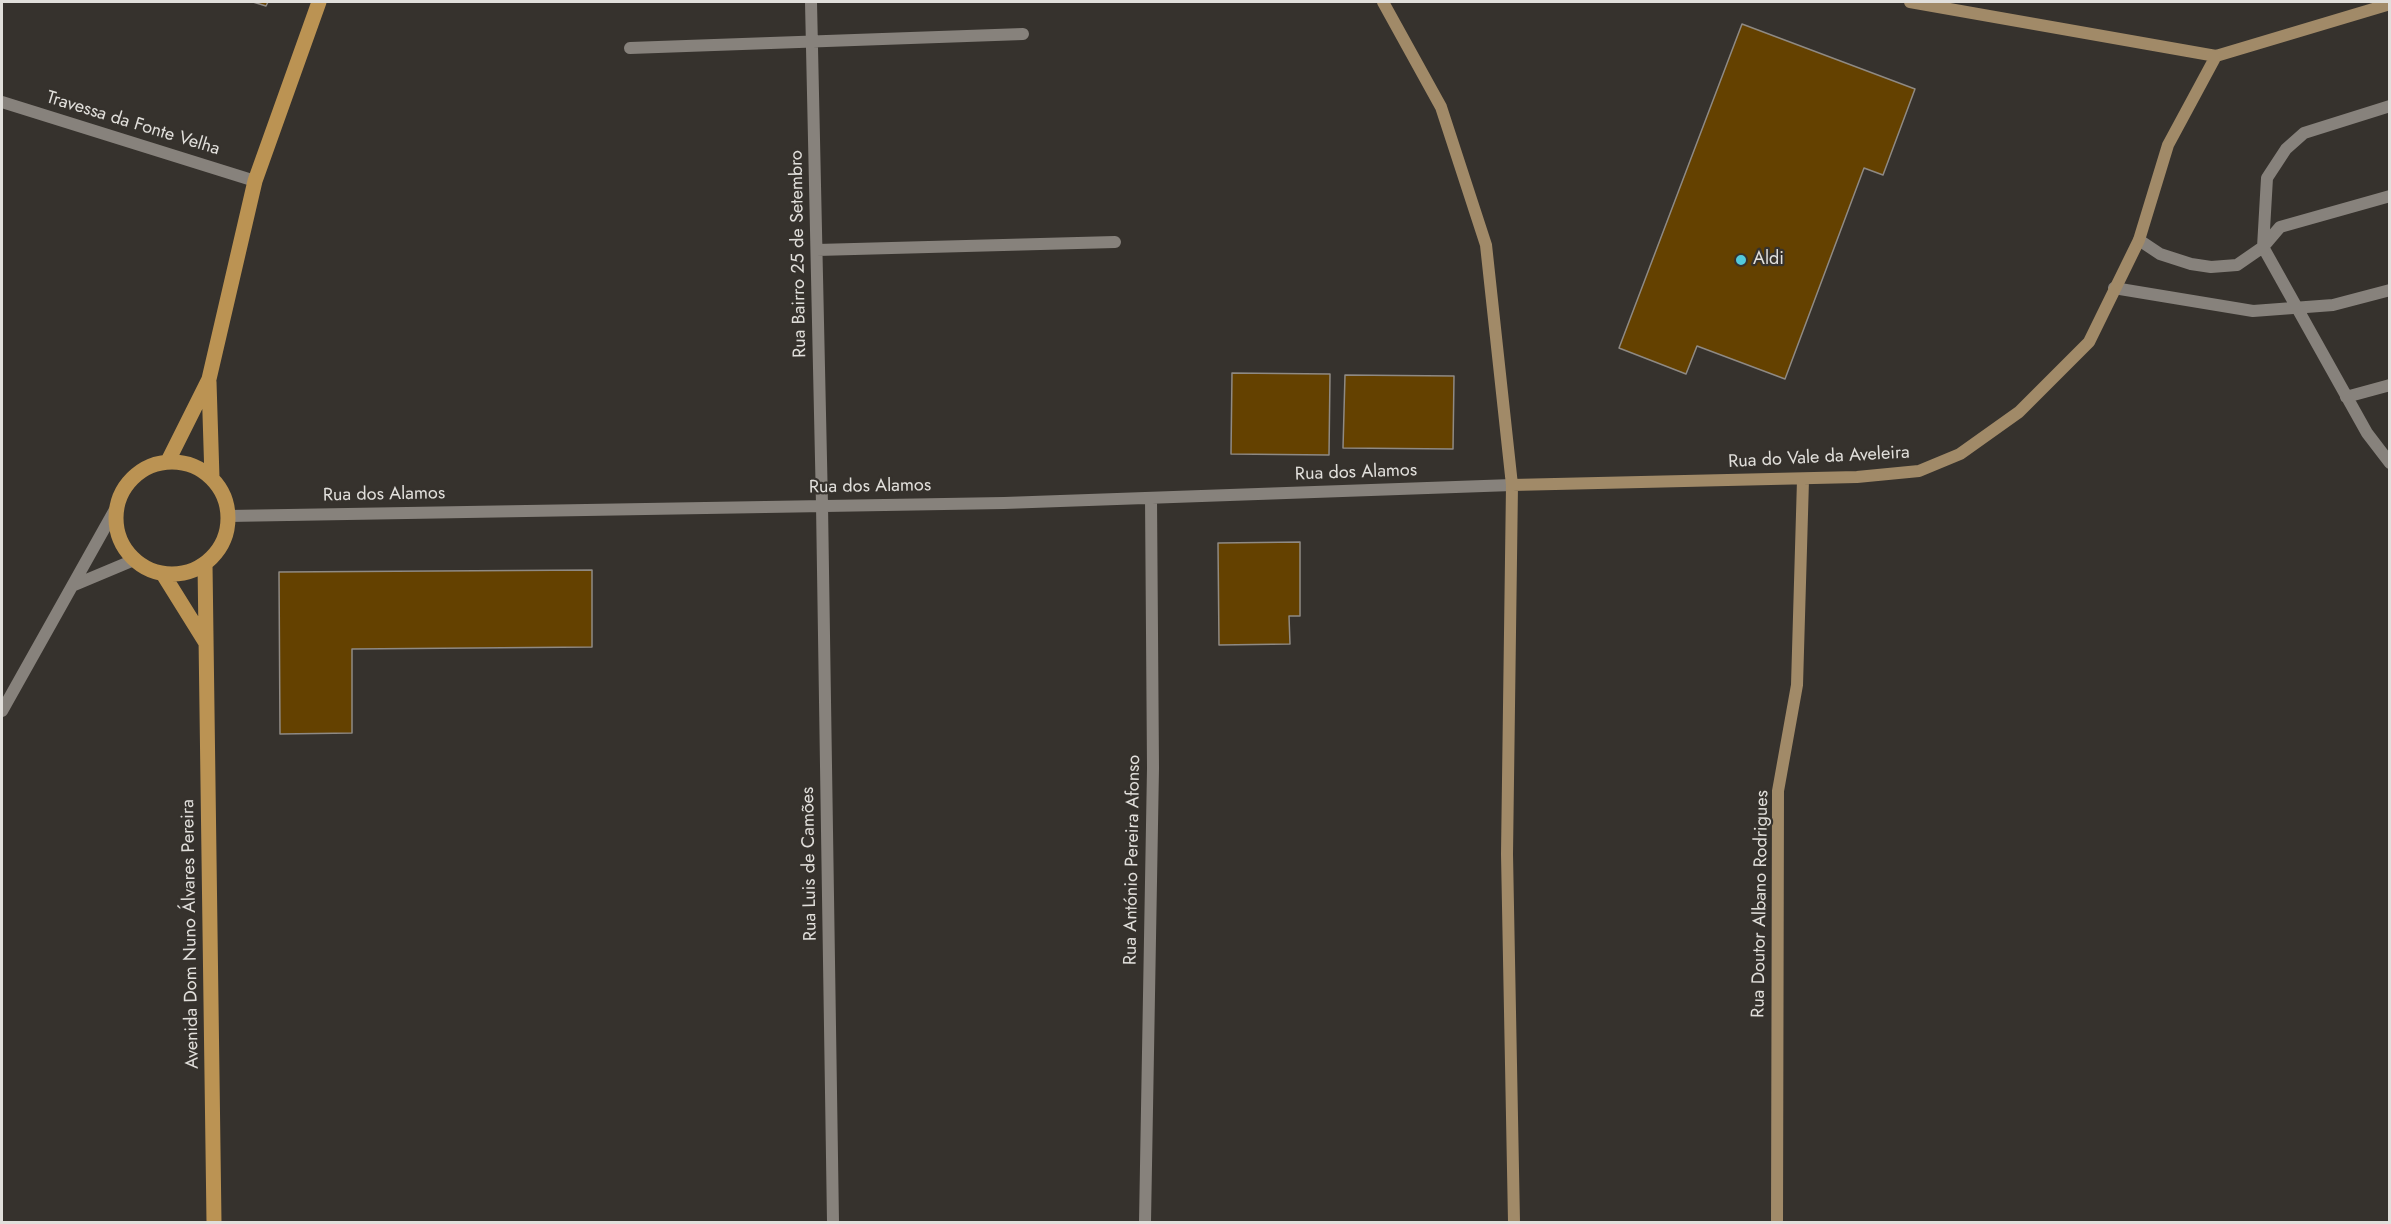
<!DOCTYPE html>
<html>
<head>
<meta charset="utf-8">
<style>
  body { margin:0 }
  #map { position:relative; width:2391px; height:1224px; overflow:hidden; background:#36322d; font-family:Jost,sans-serif }
  canvas { display:block }
  .frame { position:absolute; inset:0; border:3px solid #e1dfdb; pointer-events:none }
</style>
</head>
<body>
<div id="map">
<canvas width="2391" height="1224"></canvas>
<div class="frame"></div>
</div>
<script>
const context = document.querySelector('canvas').getContext('2d');
context.lineJoin = 'round';
function fill(path, color) { context.fillStyle = color; context.fill(path, 'evenodd'); }
function strokePath(path, color, width, dash) { context.strokeStyle = color; context.lineWidth = width; context.lineCap = dash ? 'butt' : 'round'; context.setLineDash(dash || []); context.stroke(path); }
function label(font, color, halo, rows, align = 'center') {
  context.font = font + ' Jost,sans-serif'; context.lineWidth = 4.5; context.setLineDash([]); context.textBaseline = 'middle'; context.strokeStyle = halo; context.fillStyle = color; for (const [text, x, y, turn = 0] of rows) {
    context.save(); context.translate(x, y); context.rotate((+turn || 0) * Math.PI / 180); context.textAlign = isNaN(turn) ? turn : align; if (halo) context.strokeText(text, 0, 0); context.fillText(text, 0, 0); context.restore();
  }
}
const building = new Path2D(`
  M 253,2 L 268,2 L 266,6 Z
  M 1742,24 L 1915,89 L 1883,175 L 1864,168 L 1785,379 L 1697,346 L 1686,374 L 1619,348 Z
  M 1232,373 L 1330,374 L 1329,455 L 1231,454 Z
  M 1345,375 L 1454,376 L 1453,449 L 1343,448 Z
  M 1300,542 L 1300,616 L 1289,616 L 1290,644 L 1219,645 L 1218,543 Z
  M 592,570 L 592,647 L 352,649 L 352,733 L 280,734 L 279,572 Z`);
const lane = new Path2D(`
  M 2390,106 L 2304,133 L 2286,149 L 2267,178 L 2263,247 L 2367,433 L 2390,463
  M 2139,240 L 2160,254 L 2191,264 L 2211,267 L 2237,265 L 2263,247 L 2280,227 L 2390,196
  M 2114,288 L 2253,311 L 2333,305 L 2390,290
  M 2346,397 L 2390,385`);
const street = new Path2D(`
  M 811,2 L 822,505 L 833,1222
  M 630,48 L 1023,34
  M 2,102 L 255,181
  M 817,250 L 1115,242
  M 228,516 L 1004,503 L 1512,485
  M 72,586 L 134,560
  M 2,711 L 117,506
  M 1145,1222 L 1153,768 L 1151,498`);
const secondary = new Path2D(`
  M 1383,2 L 1441,107 L 1486,245 L 1512,485 L 1507,854 L 1514,1222
  M 1910,2 L 2216,56
  M 1512,485 L 1857,477 L 1919,471 L 1960,454 L 2019,412 L 2089,342 L 2139,240 L 2168,145 L 2216,56 L 2390,4
  M 1777,1222 L 1778,791 L 1797,685 L 1803,480`);
const primary = new Path2D(`
  M 209,382 L 212,478
  M 168,461 L 209,379 L 255,181 L 319,2
  M116 518a56 56 0 1 1 112 0a56 56 0 1 1-112 0Z
  M 205,564 L 214,1222
  M 163,574 L 206,643`);
const markers = [
  [1741,260,6,"#53cadc"]
];
const streetNames = [
  ["Travessa da Fonte Velha",133,124,17],
  ["Rua Bairro 25 de Setembro",799,254,-91],
  ["Rua do Vale da Aveleira",1819,458,-3],
  ["Rua dos Alamos",1356,473,-2],
  ["Rua dos Alamos",870,487,-1],
  ["Rua dos Alamos",384,495,-1],
  ["Rua António Pereira Afonso",1133,860,-89],
  ["Rua Luis de Camões",810,864,-91],
  ["Rua Doutor Albano Rodrigues",1761,904,-89],
  ["Avenida Dom Nuno Álvares Pereira",191,934,-91]
];
const poiNames = [
  ["Aldi",1753,260]
];
fill(building, '#644100');
strokePath(building, '#8f8a84', 1.5);
strokePath(lane, '#87827c', 12);
strokePath(street, '#87827c', 12);
strokePath(secondary, '#a18a68', 12);
strokePath(primary, '#bb9353', 15);
for (const [x, y, r, color] of markers) { const dot = new Path2D(); dot.arc(x, y, r, 0, 2 * Math.PI); context.fillStyle = color; context.fill(dot); strokePath(dot, '#36322d', 2); }
label('18px', '#e1dfdb', '#36322d', streetNames);
label('18px', '#e1dfdb', '#36322d', poiNames, 'left');
</script>
</body>
</html>
